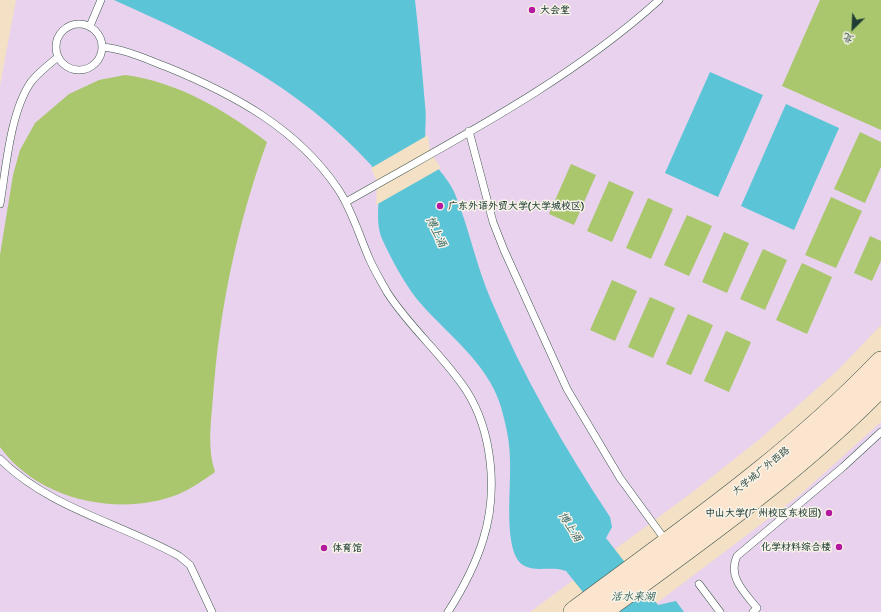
<!DOCTYPE html>
<html>
<head>
<meta charset="utf-8">
<style>
  body { margin:0 }
  #map { position:relative; width:881px; height:612px; overflow:hidden; background:#f3e0c5; font-family:Delius,"LXGW WenKai TC",sans-serif }
  canvas { display:block }
  .north { position:absolute; left:833px; top:8px; width:40px; height:40px; -webkit-text-stroke:3px #f7f3e8; paint-order:stroke; rotate:204deg; font-size:11px; font-weight:700; line-height:16px; text-align:center; color:#1f3d34 }
  .north::after { content:''; display:block; margin:auto; width:14px; height:18px; background:#1f3d34; clip-path:polygon(50% 0,100% 100%,50% 72%,0 100%) }
</style>
</head>
<body>
<div id="map">
<canvas width="881" height="612"></canvas>
<div class="north">北</div>
</div>
<script>
const context = document.querySelector('canvas').getContext('2d');
context.lineJoin = 'round';
function fill(path, color) { context.fillStyle = color; context.fill(path, 'evenodd'); }
function strokePath(path, color, width, dash) { context.strokeStyle = color; context.lineWidth = width; context.lineCap = dash ? 'butt' : 'round'; context.setLineDash(dash || []); context.stroke(path); }
function label(font, color, halo, rows, align = 'center') {
  context.font = font + ' Delius,"LXGW WenKai TC",sans-serif'; context.lineWidth = 3; context.setLineDash([]); context.textBaseline = 'middle'; context.strokeStyle = halo; context.fillStyle = color; for (const [text, x, y, turn = 0] of rows) {
    context.save(); context.translate(x, y); context.rotate((+turn || 0) * Math.PI / 180); context.textAlign = isNaN(turn) ? turn : align; if (halo) context.strokeText(text, 0, 0); context.fillText(text, 0, 0); context.restore();
  }
}
const built = new Path2D(`
  M 16,0 L 881,0 L 881,325 L 838,370 L 761,438 L 694,491 L 530,612 L 0,612 L 0,86 Z
  M 881,422 L 881,612 L 645,612 L 801,494 Z`);
const green = new Path2D(`
  M 820,0 L 881,0 L 881,130 L 782,86 Z
  M 125,75 C 178,82 225,110 267,142 C 237,225 219,310 213,397 C 211,422 207,448 215,472 C 204,480 192,488 179,494 C 119,518 38,500 0,447 L 0,255 L 13,175 L 20,150 L 35,123 L 69,94 L 99,80 Z
  M 860,132 L 881,142 L 881,167 L 865,203 L 834,189 Z
  M 571,164 L 596,175 L 574,225 L 549,214 Z
  M 609,181 L 634,192 L 612,242 L 587,231 Z
  M 831,197 L 862,211 L 836,268 L 805,255 Z
  M 648,198 L 673,209 L 651,259 L 626,248 Z
  M 687,215 L 712,226 L 689,276 L 664,265 Z
  M 724,232 L 749,243 L 727,293 L 702,282 Z
  M 870,236 L 881,241 L 881,261 L 872,281 L 854,273 Z
  M 763,249 L 787,260 L 765,310 L 740,299 Z
  M 802,263 L 832,277 L 807,334 L 776,320 Z
  M 612,280 L 637,291 L 615,341 L 590,330 Z
  M 650,297 L 675,308 L 653,358 L 628,347 Z
  M 688,314 L 713,325 L 691,375 L 666,364 Z
  M 726,331 L 751,342 L 729,392 L 704,381 Z`);
const water = new Path2D(`
  M 114,0 L 415,0 C 419,35 422,70 425,105 C 427,118 424,132 426,145 C 430,164 448,176 455,194 C 469,228 476,265 491,300 C 523,376 565,449 610,517 L 612,527 L 606,538 L 658,605 L 676,601 L 684,612 L 599,612 L 566,571 C 550,564 526,577 516,557 C 505,535 511,486 510,461 C 510,442 506,425 501,407 C 488,362 445,333 416,298 C 403,281 392,260 383,241 C 371,216 387,187 371,165 C 297,84 212,44 114,0 Z
  M 710,72 L 763,95 L 718,197 L 665,173 Z
  M 786,104 L 839,128 L 794,230 L 741,206 Z`);
const pier = new Path2D(`
  M 428,135 L 430,152 L 441,168 L 376,205 L 377,182 L 371,168 Z`);
const lane = new Path2D(`
  M56 47a23 23 0 1 1 46 0a23 23 0 1 1-46 0Z
  M 90,26 L 101,0
  M 102,47 C 125,49 146,59 167,67 C 233,94 297,128 338,189 C 352,210 359,235 369,258 C 374,270 381,281 387,292 C 409,327 443,355 466,390 C 493,432 498,493 483,540 C 475,566 462,590 448,612
  M 469,131 L 493,222 L 504,250 L 567,389 L 620,478 L 666,541
  M 346,202 C 454,140 566,84 659,0
  M 0,204 C 6,169 10,112 31,82 C 38,73 48,65 58,57
  M 0,459 C 49,508 120,523 179,556 L 190,565 L 212,612
  M 699,584 L 720,612
  M 753,612 L 757,608 C 745,593 727,577 737,556 L 843,467 L 881,432`);
const secondary = new Path2D(`
  M 574,612 C 680,533 789,458 881,362
  M 601,612 C 698,541 797,472 881,386`);
const markers = [
  [532,10,4,"#b5179e"],
  [440,206,4,"#b5179e"],
  [829,513,4,"#b5179e"],
  [839,547,4,"#b5179e"],
  [324,548,4,"#b5179e"]
];
const poiNames = [
  ["大会堂",540,10],
  ["广东外语外贸大学(大学城校区)",448,206],
  ["中山大学(广州校区东校园)",821,513,"right"],
  ["化学材料综合楼",831,547,"right"],
  ["体育馆",332,548]
];
const streetNames = [
  ["大学城广外西路",761,471,-39]
];
const waterNames = [
  ["博上涌",436,232,64],
  ["博上涌",570,527,58],
  ["活水来湖",633,597]
];
fill(built, '#e8d2ee');
fill(green, '#aac76e');
fill(water, '#5bc4d6');
fill(pier, '#f3e0c5');
strokePath(lane, '#3f554a', 8);
strokePath(secondary, '#3f554a', 22);
strokePath(lane, '#fff', 7);
strokePath(secondary, '#fbe5cf', 21);
for (const [x, y, r, color] of markers) { const dot = new Path2D(); dot.arc(x, y, r, 0, 2 * Math.PI); context.fillStyle = color; context.fill(dot); strokePath(dot, '#f7f3e8', 1.5); }
label('bold 10px', '#1f3d34', '#f7f3e8', poiNames, 'left');
label('10px', '#1f3d34', '#f7f3e8', streetNames);
label('italic 11px', '#2e5f5c', '#f7f3e8', waterNames);
</script>
</body>
</html>
